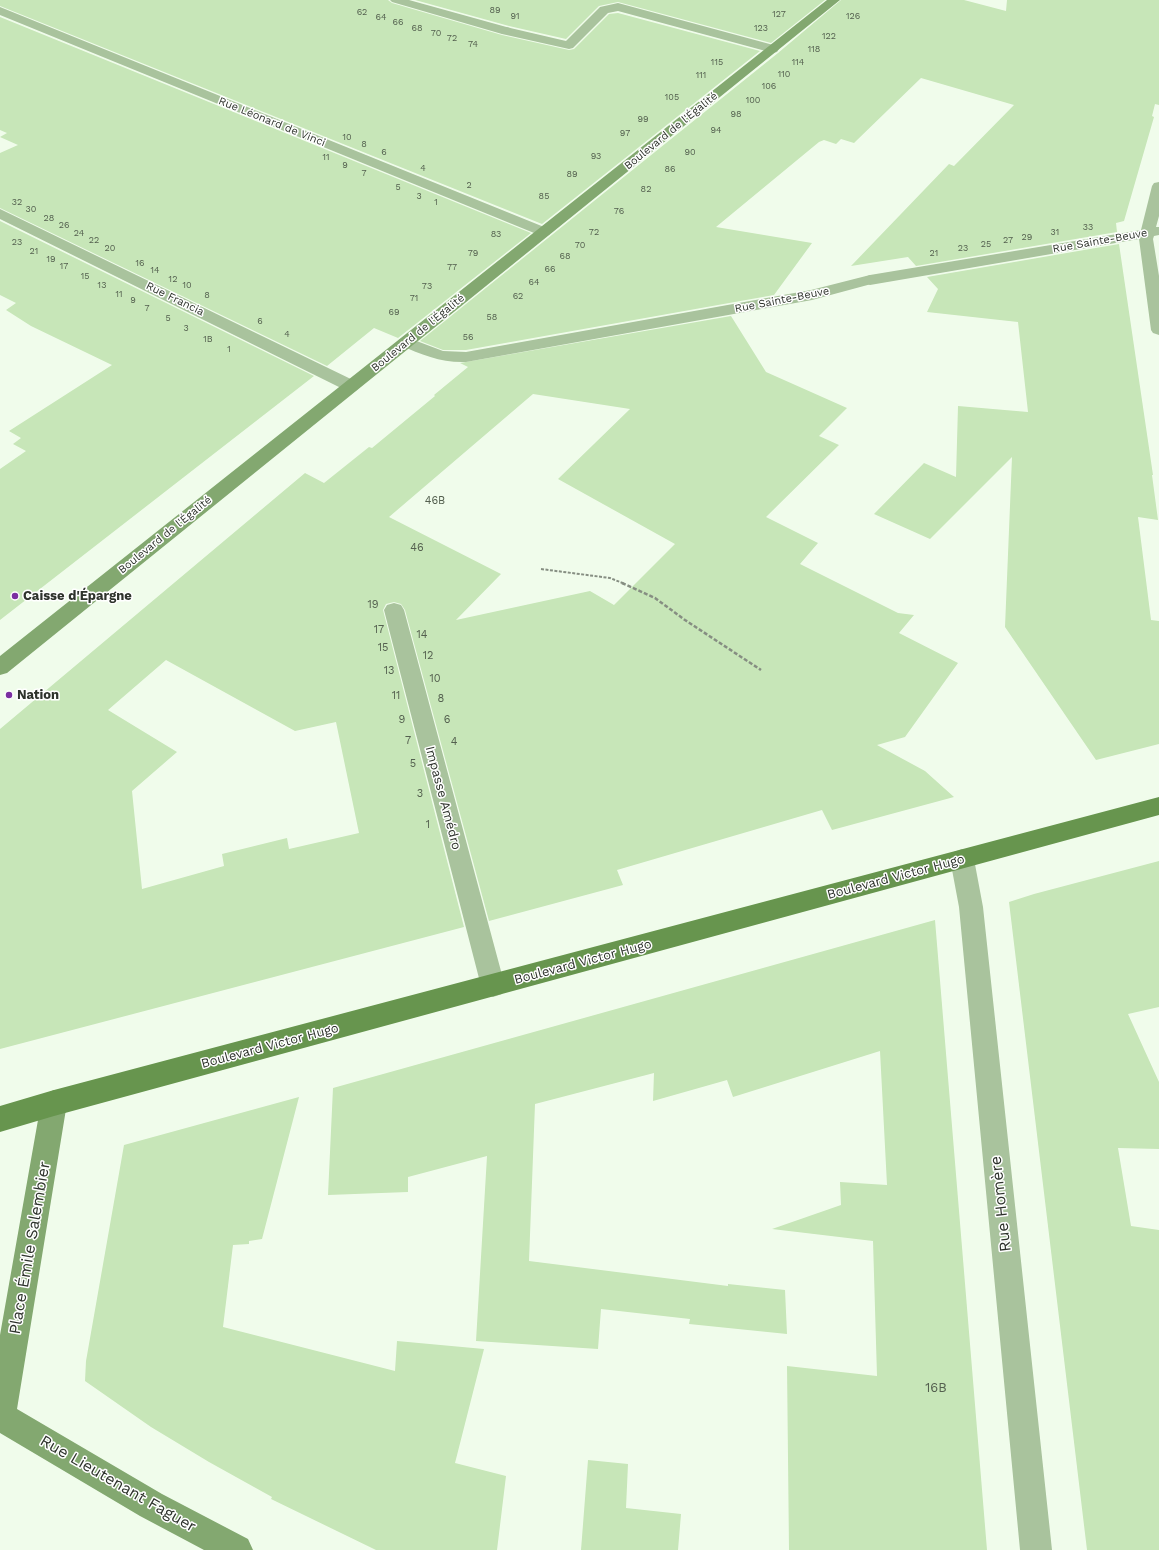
<!DOCTYPE html>
<html>
<head>
<meta charset="utf-8">
<style>
  body { margin:0 }
  canvas { display:block; background:#f0fceb }
</style>
</head>
<body>
<canvas width="1159" height="1550"></canvas>
<script>
const context = document.querySelector('canvas').getContext('2d');
context.lineJoin = 'round';
function fill(path, color) { context.fillStyle = color; context.fill(path, 'evenodd'); }
function strokePath(path, color, width, dash) { context.strokeStyle = color; context.lineWidth = width; context.lineCap = dash ? 'butt' : 'round'; context.setLineDash(dash || []); context.stroke(path); }
function label(font, color, halo, rows, align = 'center') {
  context.font = font + ' "Work Sans",sans-serif'; context.lineWidth = 3; context.setLineDash([]); context.textBaseline = 'middle'; context.strokeStyle = halo; context.fillStyle = color; for (const [text, x, y, turn = 0] of rows) {
    context.save(); context.translate(x, y); context.rotate((+turn || 0) * Math.PI / 180); context.textAlign = isNaN(turn) ? turn : align; if (halo) context.strokeText(text, 0, 0); context.fillText(text, 0, 0); context.restore();
  }
}
const building = new Path2D(`
  M 0,0 L 388,0 L 392,3 L 502,35 L 569,50 L 574,49 L 609,14 L 618,13 L 760,51 L 542,224 L 0,6 Z
  M 415,0 L 825,0 L 771,43 L 618,2 L 599,6 L 566,39 L 509,26 Z
  M 841,0 L 964,0 L 1006,11 L 1007,0 L 1159,0 L 1159,105 L 1155,104 L 1152,116 L 1154,117 L 1124,221 L 1116,223 L 1117,232 L 916,266 L 908,257 L 851,266 L 949,164 L 954,166 L 1014,105 L 921,78 L 854,143 L 841,139 L 836,144 L 824,140 L 819,142 L 716,227 L 812,243 L 774,295 L 466,350 L 443,350 L 420,341 L 778,53 Z
  M 0,17 L 531,233 L 398,338 L 374,328 L 327,366 L 0,208 L 0,153 L 18,145 L 0,137 L 7,133 L 0,130 Z
  M 0,221 L 314,376 L 0,620 L 0,469 L 26,451 L 13,444 L 21,438 L 9,431 L 112,365 L 31,326 L 6,310 L 16,303 L 0,295 Z
  M 1119,244 L 1153,475 L 1152,475 L 1158,520 L 1138,517 L 1151,620 L 1159,621 L 1159,744 L 1096,760 L 1005,627 L 1012,457 L 930,539 L 874,514 L 924,463 L 956,477 L 958,406 L 1028,412 L 1018,322 L 927,312 L 938,289 L 927,277 Z
  M 731,316 L 766,372 L 847,408 L 819,436 L 839,445 L 766,517 L 818,543 L 800,564 L 898,613 L 914,615 L 899,633 L 958,663 L 905,737 L 877,745 L 925,771 L 954,797 L 832,830 L 822,810 L 617,870 L 623,885 L 489,921 L 405,610 L 401,604 L 394,602 L 386,604 L 383,610 L 464,927 L 0,1049 L 0,729 L 305,473 L 324,483 L 369,447 L 372,448 L 435,396 L 434,395 L 468,367 L 460,363 ZM 533,394 L 630,409 L 558,479 L 675,544 L 614,605 L 590,591 L 456,620 L 501,574 L 389,517 ZM 166,660 L 295,731 L 336,722 L 359,833 L 289,849 L 287,838 L 222,854 L 224,866 L 142,889 L 132,791 L 177,752 L 108,710 Z
  M 1159,861 L 1159,1007 L 1128,1014 L 1159,1082 L 1159,1149 L 1118,1148 L 1131,1226 L 1159,1230 L 1159,1550 L 1087,1550 L 1009,902 L 1034,894 Z
  M 935,920 L 987,1550 L 789,1550 L 787,1366 L 877,1376 L 873,1241 L 772,1229 L 841,1205 L 840,1182 L 887,1185 L 880,1051 L 733,1097 L 727,1080 L 653,1101 L 654,1073 L 535,1104 L 529,1261 L 728,1286 L 728,1284 L 785,1290 L 787,1334 L 689,1324 L 690,1319 L 601,1309 L 598,1349 L 476,1341 L 487,1156 L 408,1177 L 408,1192 L 328,1195 L 333,1088 Z
  M 299,1097 L 262,1239 L 249,1241 L 249,1244 L 233,1245 L 223,1327 L 395,1371 L 397,1341 L 484,1349 L 455,1463 L 506,1476 L 497,1550 L 376,1550 L 271,1499 L 272,1497 L 209,1462 L 151,1427 L 85,1381 L 86,1361 L 124,1145 Z
  M 588,1460 L 628,1464 L 626,1508 L 681,1514 L 678,1550 L 581,1550 Z`);
const pathFar1 = new Path2D(`
  M 541,569 L 610,578 L 625,584`);
const path = new Path2D(`
  M 622,583 L 655,598 L 685,620 L 761,670`);
const lane = new Path2D(`
  M 618,3 L 777,46 L 779,49 L 777,52 L 773,53 L 618,11 L 608,13 L 573,48 L 569,49 L 502,34 L 500,31 L 502,28 L 506,27 L 566,41 L 600,7 Z
  M 870,275 L 875,277 L 878,280 L 875,283 L 812,300 L 466,362 C 442,363 422,355 400,345 L 398,342 L 400,339 L 406,337 L 443,351 L 466,352 L 811,290 Z`);
const street = new Path2D(`
  M 390,0 L 409,0 L 510,28 L 512,31 L 510,34 L 502,34 L 392,2 Z
  M 0,7 L 549,229 L 551,232 L 549,235 L 544,236 L 539,235 L 0,15 Z
  M 1159,182 L 1159,216 L 1156,227 L 1159,227 L 1159,235 L 1154,236 L 1153,239 L 1159,276 L 1159,335 L 1153,333 L 1151,330 L 1139,239 L 870,285 L 865,283 L 862,280 L 865,277 L 870,275 L 1141,230 L 1152,186 L 1154,183 Z
  M 0,209 L 357,382 L 359,386 L 357,390 L 351,391 L 345,390 L 0,219 Z
  M 394,603 L 401,605 L 404,610 L 505,986 L 502,994 L 493,997 L 484,994 L 481,986 L 384,610 L 387,605 Z
  M 962,849 L 970,852 L 974,859 L 983,907 L 1052,1550 L 1020,1550 L 959,907 L 950,859 L 954,852 Z`);
const secondary = new Path2D(`
  M 827,0 L 840,0 L 7,673 L 0,675 L 0,656 Z
  M 54,1090 L 63,1094 L 67,1103 L 17,1409 L 162,1494 L 248,1539 L 253,1550 L 204,1550 L 140,1516 L 0,1433 L 0,1335 L 41,1103 L 45,1094 Z`);
const primary = new Path2D(`
  M 1159,797 L 1159,815 L 54,1116 L 0,1132 L 0,1106 L 54,1090 Z`);
const markers = [
  [15,596,4,"#7b2fa1"],
  [9,695,4,"#7b2fa1"]
];
const farNumbernames = [
  ["89",495,10],
  ["62",362,12],
  ["127",779,14],
  ["91",515,16],
  ["126",853,16],
  ["64",381,17],
  ["66",398,22],
  ["68",417,28],
  ["123",761,28],
  ["70",436,33],
  ["122",829,36],
  ["72",452,38],
  ["74",473,44],
  ["118",814,49],
  ["115",717,62],
  ["114",798,62],
  ["110",784,74],
  ["111",701,75],
  ["106",769,86],
  ["105",672,97],
  ["100",753,100],
  ["98",736,114],
  ["99",643,119],
  ["94",716,130],
  ["97",625,133],
  ["10",347,137],
  ["8",364,144],
  ["6",384,152],
  ["90",690,152],
  ["93",596,156],
  ["11",326,157],
  ["9",345,165],
  ["4",423,168],
  ["86",670,169],
  ["7",364,173],
  ["89",572,174],
  ["2",469,185],
  ["5",398,187],
  ["82",646,189],
  ["3",419,196],
  ["85",544,196],
  ["32",17,202],
  ["1",436,202],
  ["30",31,209],
  ["76",619,211],
  ["28",49,218],
  ["26",64,225],
  ["33",1088,227],
  ["72",594,232],
  ["31",1055,232],
  ["24",79,233],
  ["83",496,234],
  ["29",1027,237],
  ["22",94,240],
  ["27",1008,240],
  ["23",17,242],
  ["25",986,244],
  ["70",580,245],
  ["20",110,248],
  ["23",963,248],
  ["21",34,251],
  ["79",473,253],
  ["21",934,253],
  ["68",565,256],
  ["19",51,259],
  ["16",140,263],
  ["17",64,266],
  ["77",452,267],
  ["66",550,269],
  ["14",155,270],
  ["15",85,276],
  ["12",173,279],
  ["64",534,282],
  ["13",102,285],
  ["10",187,285],
  ["73",427,286],
  ["11",119,294],
  ["8",207,295],
  ["62",518,296],
  ["71",414,298],
  ["9",133,300],
  ["7",147,308],
  ["69",394,312],
  ["58",492,317],
  ["5",168,318],
  ["6",260,321],
  ["3",186,328],
  ["4",287,334],
  ["56",468,337],
  ["1B",208,339],
  ["1",229,349]
];
const farStreetnames = [
  ["Rue Léonard de Vinci",272,122,22],
  ["Boulevard de l'Égalité",671,131,-39],
  ["Rue Sainte-Beuve",1100,241,-10],
  ["Rue Francia",175,299,26],
  ["Rue Sainte-Beuve",782,300,-11],
  ["Boulevard de l'Égalité",418,333,-39],
  ["Boulevard de l'Égalité",165,535,-39]
];
const numberNames = [
  ["46B",435,501],
  ["46",417,548],
  ["19",373,605],
  ["17",379,630],
  ["14",422,635],
  ["15",383,648],
  ["12",428,656],
  ["13",389,671],
  ["10",435,679],
  ["11",396,696],
  ["8",441,699],
  ["9",402,720],
  ["6",447,720],
  ["7",408,741],
  ["4",454,742],
  ["5",413,764],
  ["3",420,794],
  ["1",428,825]
];
const poiNames = [
  ["Caisse d'Épargne",23,596],
  ["Nation",17,695]
];
const streetNames = [
  ["Impasse Amédro",443,798,75],
  ["Boulevard Victor Hugo",896,877,-15],
  ["Boulevard Victor Hugo",583,962,-15],
  ["Boulevard Victor Hugo",270,1046,-15]
];
const nearNumbernames = [
  ["16B",936,1388]
];
const nearStreetnames = [
  ["Rue Homère",1001,1204,-96],
  ["Place Émile Salembier",30,1248,-80],
  ["Rue Lieutenant Faguer",118,1484,30]
];
fill(building, '#c7e6b8');
strokePath(pathFar1, '#868e82', 2, [3, 1.5]);
strokePath(path, '#868e82', 2.5, [4, 2]);
fill(lane, '#a9c39d');
fill(street, '#a9c39d');
fill(secondary, '#83a870');
fill(primary, '#67954e');
for (const [x, y, r, color] of markers) { const dot = new Path2D(); dot.arc(x, y, r, 0, 2 * Math.PI); context.fillStyle = color; context.fill(dot); strokePath(dot, '#fff', 1.5); }
label('9px', '#54604f', null, farNumbernames);
label('11px', '#2e332c', '#fff', farStreetnames);
label('11px', '#54604f', null, numberNames);
label('bold 13px', '#2e332c', '#fff', poiNames, 'left');
label('13px', '#2e332c', '#fff', streetNames);
label('13px', '#54604f', null, nearNumbernames);
label('16px', '#2e332c', '#fff', nearStreetnames);
</script>
</body>
</html>
